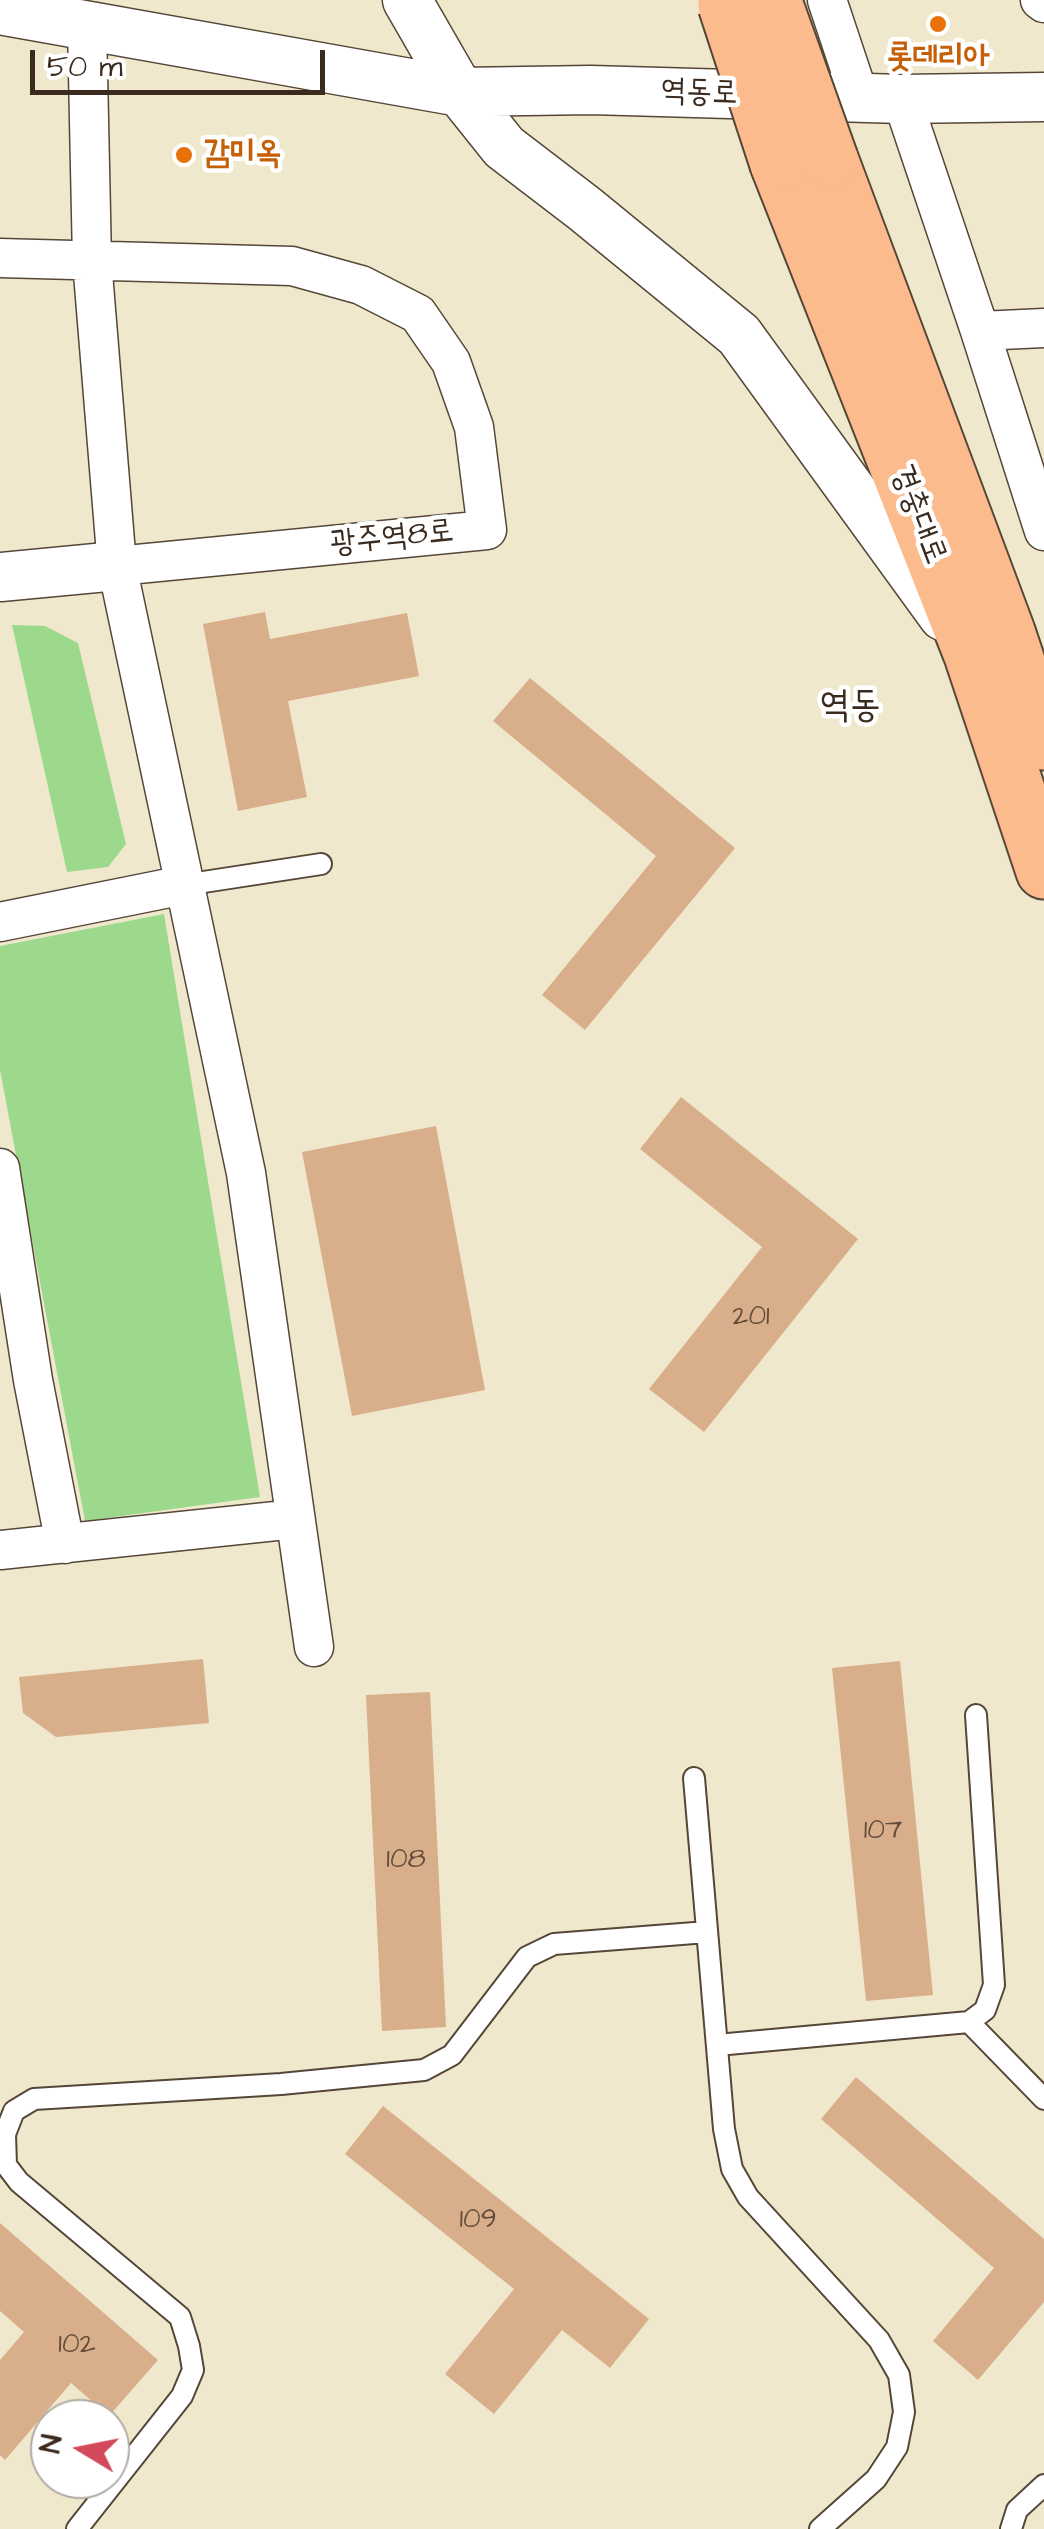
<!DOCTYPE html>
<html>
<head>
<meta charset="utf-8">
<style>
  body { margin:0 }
  #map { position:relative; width:1044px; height:2529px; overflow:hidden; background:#f0e8cd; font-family:"Architects Daughter",sans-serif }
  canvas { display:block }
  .north { position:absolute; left:30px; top:2399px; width:100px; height:100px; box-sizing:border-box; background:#fff; border:2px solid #b1aaa5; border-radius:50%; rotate:280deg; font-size:28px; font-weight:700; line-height:40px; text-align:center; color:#3b2a1e }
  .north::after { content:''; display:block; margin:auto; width:35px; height:45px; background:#d1495b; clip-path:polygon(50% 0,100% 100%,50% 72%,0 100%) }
  .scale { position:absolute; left:30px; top:50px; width:295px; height:45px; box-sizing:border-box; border:5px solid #3b2a1e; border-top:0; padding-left:12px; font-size:30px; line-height:35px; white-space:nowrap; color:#3b2a1e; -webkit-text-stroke:8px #fff; paint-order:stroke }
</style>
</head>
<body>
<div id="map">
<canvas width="1044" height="2529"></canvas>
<div class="north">N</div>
<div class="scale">50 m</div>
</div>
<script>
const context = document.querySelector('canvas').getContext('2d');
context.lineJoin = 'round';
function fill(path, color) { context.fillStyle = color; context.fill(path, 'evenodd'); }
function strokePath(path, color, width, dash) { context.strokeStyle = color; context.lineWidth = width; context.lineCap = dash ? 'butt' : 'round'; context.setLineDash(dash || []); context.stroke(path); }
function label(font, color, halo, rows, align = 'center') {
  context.font = font + ' "Architects Daughter","Poor Story",sans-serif'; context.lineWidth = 9; context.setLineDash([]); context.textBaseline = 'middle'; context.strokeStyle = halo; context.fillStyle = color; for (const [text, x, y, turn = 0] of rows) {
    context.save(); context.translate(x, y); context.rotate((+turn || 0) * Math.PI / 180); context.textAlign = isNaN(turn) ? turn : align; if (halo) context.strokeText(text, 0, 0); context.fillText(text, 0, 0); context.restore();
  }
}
const green = new Path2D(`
  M 12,625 L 45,626 L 78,643 L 126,844 L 108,867 L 67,872 Z
  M 164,914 L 260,1497 L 85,1521 L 0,1070 L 0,946 Z`);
const building = new Path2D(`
  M 265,612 L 270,639 L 407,613 L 419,676 L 288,701 L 307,797 L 238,811 L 203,624 Z
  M 530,678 L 735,848 L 585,1030 L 542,995 L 656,856 L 493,721 Z
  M 681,1097 L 858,1239 L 704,1432 L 649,1389 L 762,1247 L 640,1149 Z
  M 436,1126 L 485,1390 L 352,1416 L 302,1152 Z
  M 203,1659 L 209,1723 L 56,1737 L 23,1713 L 19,1677 Z
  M 900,1661 L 933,1995 L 866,2001 L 832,1668 Z
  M 430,1692 L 446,2027 L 382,2031 L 366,1695 Z
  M 856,2077 L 1044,2239 L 1044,2302 L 978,2380 L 933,2341 L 994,2268 L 821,2119 Z
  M 383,2106 L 649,2319 L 610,2368 L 562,2330 L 494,2414 L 445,2374 L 514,2289 L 345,2154 Z
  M 0,2223 L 158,2360 L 109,2416 L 71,2383 L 5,2460 L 0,2455 L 0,2360 L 24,2332 L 0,2311 Z`);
const service = new Path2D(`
  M 184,885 L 321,864
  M 694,1778 L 724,2129 L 732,2169 L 748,2197 L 879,2340 L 899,2375 L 904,2412 L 897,2447 L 876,2479 L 820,2529
  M 969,2022 L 1044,2099
  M 717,2045 L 969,2022 L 985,2010 L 994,1985 L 976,1715
  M 77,2529 L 182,2396 L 193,2370 L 189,2346 L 180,2317 L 19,2182 L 6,2165 L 5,2134 L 14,2111 L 34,2099 L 281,2084 L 424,2070 L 452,2055 L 527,1957 L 554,1944 L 707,1932
  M 1011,2529 L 1017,2510 L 1044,2485`);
const minor = new Path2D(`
  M 827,0 L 860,99
  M 1040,0 L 1044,3
  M 87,26 L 92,261 L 117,566 L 246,1173 L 314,1647
  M 902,99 L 980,331 L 1044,531
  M 0,258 L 292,266 L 361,285 L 418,314 L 451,362 L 474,427 L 487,530 L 117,566
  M 980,331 L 1044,328
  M 0,922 L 184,885
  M 0,1168 L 33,1380 L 65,1544
  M 0,1550 L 295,1519`);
const tertiary = new Path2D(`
  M 407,0 L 460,92 L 504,147 L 585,209 L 739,335 L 943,616
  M 0,10 L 460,92 L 591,90 L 902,99 L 1044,97
  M 0,577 L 117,566`);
const primary = new Path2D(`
  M 830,159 L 1007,632 L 1044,742
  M 778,164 L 972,655 L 1044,871`);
const primaryBridge = new Path2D(`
  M 726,5 L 778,164
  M 775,5 L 830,159`);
const markers = [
  [938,24,10,"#e8710a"],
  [184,155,10,"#e8710a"]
];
const numberNames = [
  ["201",751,1318],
  ["107",883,1832],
  ["108",406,1861],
  ["109",478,2221],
  ["102",77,2346]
];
const foodNames = [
  ["롯데리아",938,59],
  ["감미옥",204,155,"left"]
];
const streetNames = [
  ["역동로",699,94,2],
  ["경충대로",917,515,69],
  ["광주역8로",392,539,-6]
];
const quarterNames = [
  ["역동",850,708]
];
fill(green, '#9dd98d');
fill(building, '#d9ae8a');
strokePath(service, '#564638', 24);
strokePath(minor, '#564638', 41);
strokePath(tertiary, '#564638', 51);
strokePath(primary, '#564638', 59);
strokePath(service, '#fff', 20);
strokePath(minor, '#fff', 38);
strokePath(tertiary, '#fff', 48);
strokePath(primary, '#fbbb8c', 55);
strokePath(primaryBridge, '#564638', 59, []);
strokePath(primaryBridge, '#fbbb8c', 55);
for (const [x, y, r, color] of markers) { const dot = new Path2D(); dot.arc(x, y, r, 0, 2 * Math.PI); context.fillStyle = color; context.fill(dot); strokePath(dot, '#fff', 4); }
label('28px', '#624b39', null, numberNames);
label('bold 32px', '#c56008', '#fff', foodNames);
label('32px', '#3b2a1e', '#fff', streetNames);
label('38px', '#3b2a1e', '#fff', quarterNames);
</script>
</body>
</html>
